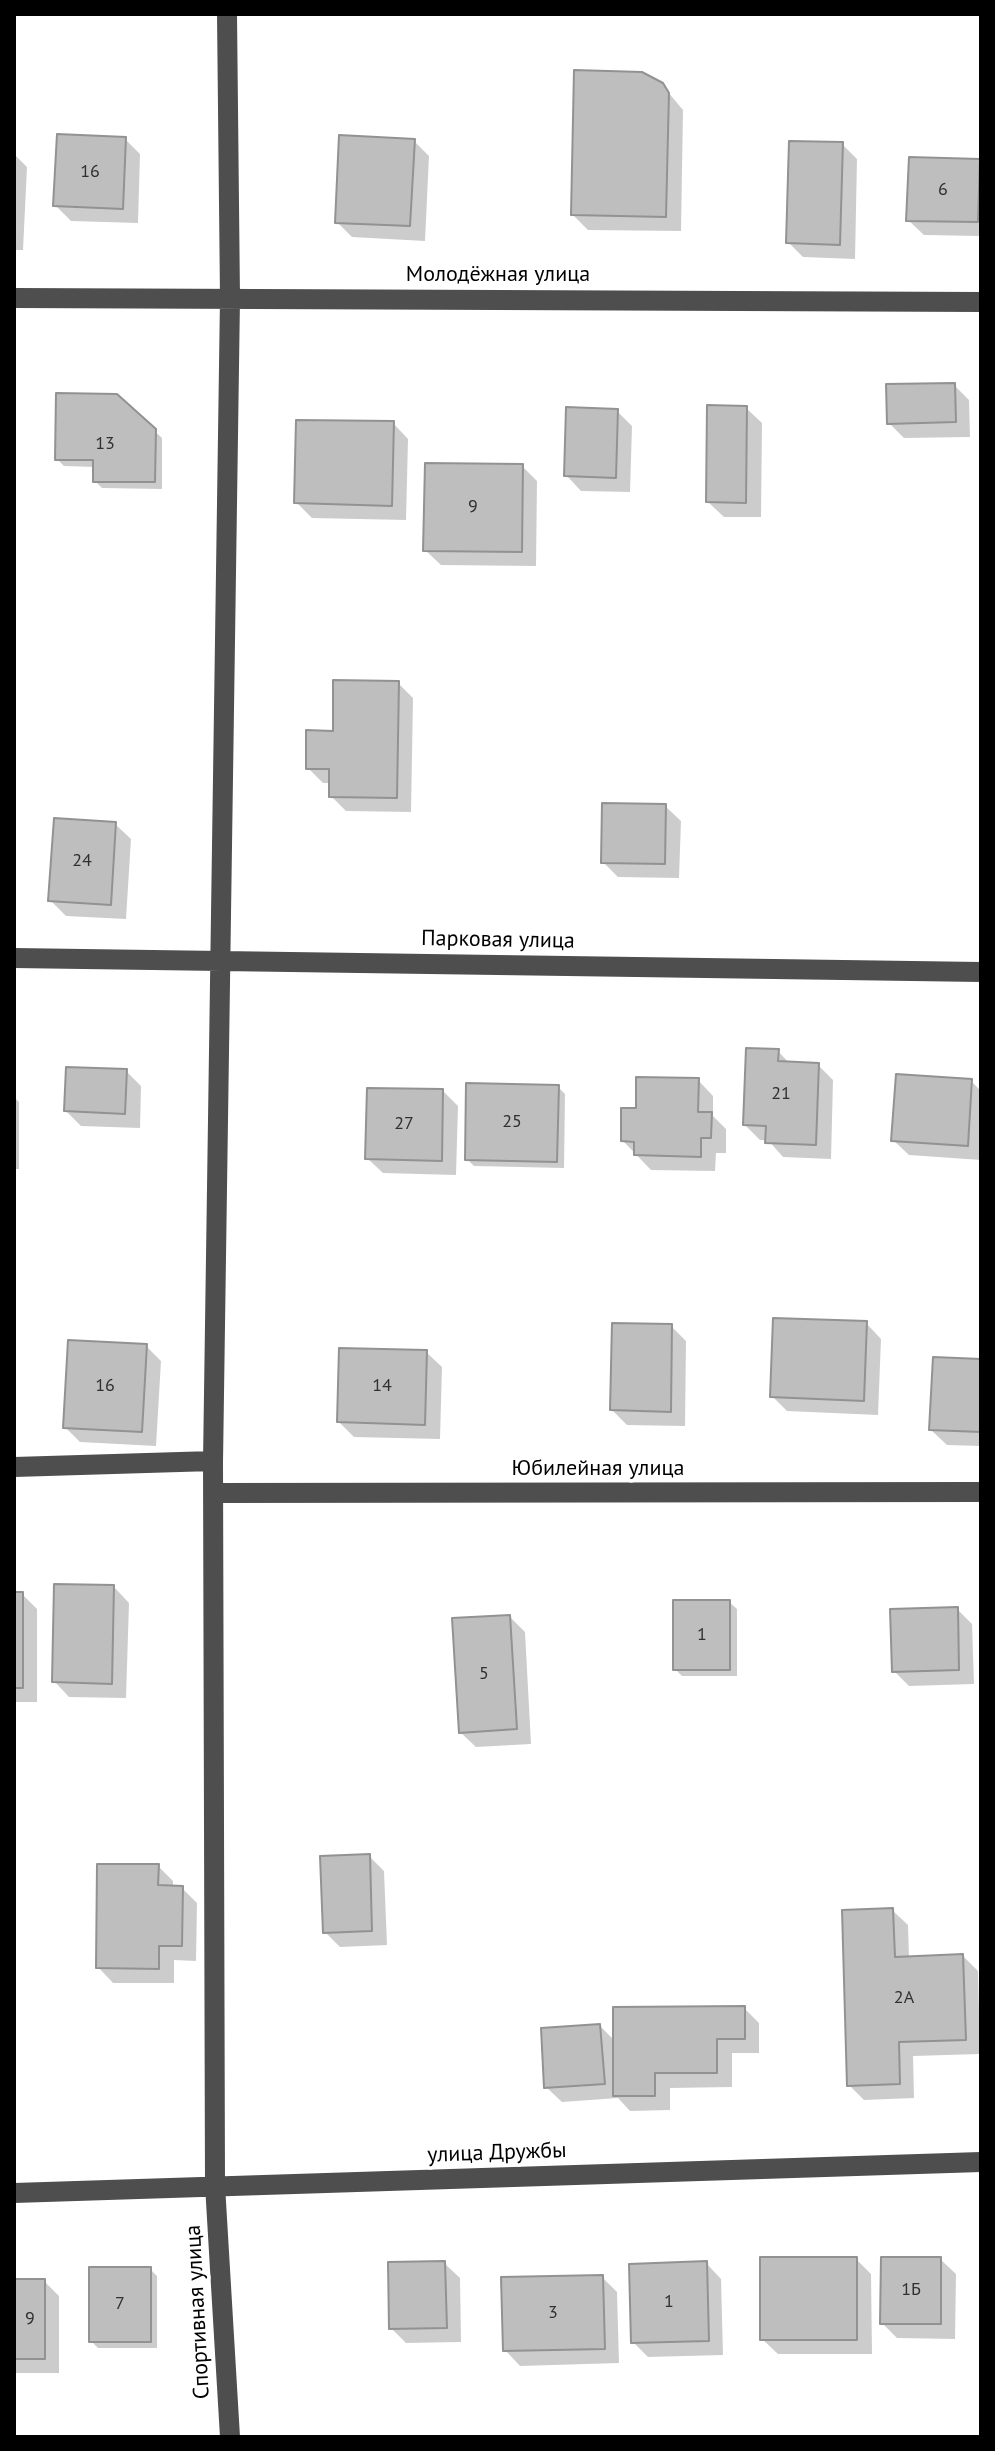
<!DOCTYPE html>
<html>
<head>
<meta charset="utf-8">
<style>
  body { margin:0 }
  #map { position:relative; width:995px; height:2451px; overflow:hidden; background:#fff; font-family:"PT Sans",sans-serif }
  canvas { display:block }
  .frame { position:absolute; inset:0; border:16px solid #000; pointer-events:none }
</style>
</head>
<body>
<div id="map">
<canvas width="995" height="2451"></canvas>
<div class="frame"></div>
</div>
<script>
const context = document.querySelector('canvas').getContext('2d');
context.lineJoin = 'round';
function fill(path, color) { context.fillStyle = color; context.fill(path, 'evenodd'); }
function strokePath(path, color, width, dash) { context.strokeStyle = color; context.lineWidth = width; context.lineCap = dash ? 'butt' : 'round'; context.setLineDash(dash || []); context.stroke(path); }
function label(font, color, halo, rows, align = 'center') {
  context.font = font + ' "PT Sans",sans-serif'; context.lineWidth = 7; context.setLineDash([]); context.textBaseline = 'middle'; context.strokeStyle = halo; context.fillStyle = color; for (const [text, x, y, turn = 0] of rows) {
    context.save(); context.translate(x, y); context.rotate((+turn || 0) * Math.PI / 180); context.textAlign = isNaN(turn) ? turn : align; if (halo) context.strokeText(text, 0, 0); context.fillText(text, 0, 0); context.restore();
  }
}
const shadow = new Path2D(`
  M 662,85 L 683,110 L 681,231 L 588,230 L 573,215 Z
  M 125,139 L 140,154 L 138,223 L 71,221 L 55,205 Z
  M 414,141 L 429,156 L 425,241 L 352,237 L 337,222 Z
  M 842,144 L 857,159 L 855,259 L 803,257 L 788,242 Z
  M 14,154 L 27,167 L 23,250 L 14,250 Z
  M 980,161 L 981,236 L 924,235 L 908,220 Z
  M 954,385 L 969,400 L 970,437 L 904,438 L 889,423 Z
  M 117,396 L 162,438 L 162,489 L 102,488 L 95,481 L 95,467 L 64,466 L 57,459 Z
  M 746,408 L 762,423 L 761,517 L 724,517 L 708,502 Z
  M 617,411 L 632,426 L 630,492 L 581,491 L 566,475 Z
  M 393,423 L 408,439 L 406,520 L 312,518 L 296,502 Z
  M 522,466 L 537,481 L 536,566 L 441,565 L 425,550 Z
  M 398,683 L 413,698 L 411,812 L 346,811 L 331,796 L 331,783 L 323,783 L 308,768 L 335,733 Z
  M 665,806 L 681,821 L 679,878 L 618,877 L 603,862 Z
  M 115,824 L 131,839 L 126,919 L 66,916 L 50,900 Z
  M 778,1051 L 790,1064 L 818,1065 L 833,1080 L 831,1159 L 783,1157 L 768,1140 L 760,1140 L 745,1125 Z
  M 126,1071 L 141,1086 L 140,1128 L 81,1126 L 66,1111 Z
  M 698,1080 L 713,1096 L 713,1116 L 726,1129 L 726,1153 L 716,1153 L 715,1171 L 651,1170 L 623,1141 L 638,1110 Z
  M 971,1081 L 981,1091 L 981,1160 L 909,1155 L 893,1140 Z
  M 558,1087 L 565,1094 L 564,1168 L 474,1166 L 467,1159 Z
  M 443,1091 L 458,1106 L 456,1175 L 383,1173 L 367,1158 Z
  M 14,1097 L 19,1102 L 19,1169 L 14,1169 Z
  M 866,1323 L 881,1339 L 878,1415 L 787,1411 L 772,1396 Z
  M 671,1326 L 686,1341 L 685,1426 L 627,1425 L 612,1410 Z
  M 146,1346 L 161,1361 L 156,1446 L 80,1442 L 65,1427 Z
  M 426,1352 L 442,1367 L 440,1439 L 354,1437 L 339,1422 Z
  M 981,1361 L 981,1446 L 947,1445 L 931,1430 Z
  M 114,1587 L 129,1603 L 126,1698 L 69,1697 L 54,1681 Z
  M 14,1594 L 22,1594 L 37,1609 L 37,1702 L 14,1702 Z
  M 729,1602 L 737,1609 L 737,1676 L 682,1676 L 675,1669 Z
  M 957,1609 L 972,1624 L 974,1684 L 909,1686 L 894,1671 Z
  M 510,1617 L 525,1632 L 531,1744 L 476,1747 L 460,1732 Z
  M 369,1856 L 384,1871 L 387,1945 L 340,1947 L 325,1932 Z
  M 158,1866 L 173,1881 L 173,1888 L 182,1888 L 197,1903 L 196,1961 L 174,1960 L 174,1983 L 113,1983 L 98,1967 Z
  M 892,1910 L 908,1925 L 909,1958 L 963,1956 L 978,1971 L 980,2054 L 913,2056 L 914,2098 L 864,2100 L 849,2085 Z
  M 744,2008 L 759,2023 L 759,2053 L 732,2053 L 732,2087 L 670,2088 L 670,2110 L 630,2111 L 618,2098 L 562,2102 L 546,2087 L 600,2026 L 615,2041 Z
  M 856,2259 L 871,2274 L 872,2354 L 778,2354 L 762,2339 Z
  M 940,2259 L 956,2274 L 955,2339 L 897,2338 L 882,2323 Z
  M 444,2263 L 460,2278 L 461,2342 L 406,2343 L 391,2328 Z
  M 706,2263 L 721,2279 L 723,2355 L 648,2357 L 633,2342 Z
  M 150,2269 L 157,2276 L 157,2348 L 98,2348 L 91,2341 Z
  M 602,2277 L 617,2292 L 619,2363 L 520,2366 L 505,2350 Z
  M 14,2280 L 44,2281 L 59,2296 L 59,2373 L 14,2373 Z`);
const building = new Path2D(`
  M 574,70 L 642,72 L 663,83 L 669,93 L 666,217 L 571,215 Z
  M 57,134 L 126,137 L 123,209 L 53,206 Z
  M 339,135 L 415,139 L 410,226 L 335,223 Z
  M 789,141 L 843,142 L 840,245 L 786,243 Z
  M 909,157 L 980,159 L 978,222 L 906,221 Z
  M 955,383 L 956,422 L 887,424 L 886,384 Z
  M 56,393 L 117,394 L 156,429 L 155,482 L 93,482 L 93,460 L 55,460 Z
  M 707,405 L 747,406 L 746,503 L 706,502 Z
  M 566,407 L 618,409 L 616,478 L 564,476 Z
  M 296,420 L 394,421 L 392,506 L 294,503 Z
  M 425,463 L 523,464 L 522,552 L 423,551 Z
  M 333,680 L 399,681 L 397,798 L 329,797 L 329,769 L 306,769 L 306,730 L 333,731 Z
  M 602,803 L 666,804 L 665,864 L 601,863 Z
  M 54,818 L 116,822 L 111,905 L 48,901 Z
  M 746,1048 L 779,1049 L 778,1061 L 819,1063 L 816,1145 L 765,1143 L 766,1126 L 743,1125 Z
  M 66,1067 L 127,1069 L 125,1114 L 64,1111 Z
  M 896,1074 L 972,1079 L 968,1146 L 891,1141 Z
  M 636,1077 L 699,1078 L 698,1112 L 712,1112 L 711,1138 L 701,1138 L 701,1157 L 634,1155 L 634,1142 L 621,1141 L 621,1108 L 636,1108 Z
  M 466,1083 L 559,1085 L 557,1162 L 465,1160 Z
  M 367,1088 L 443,1089 L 442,1161 L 365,1159 Z
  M 773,1318 L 867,1321 L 864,1401 L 770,1397 Z
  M 612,1323 L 672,1324 L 671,1412 L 610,1410 Z
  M 68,1340 L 147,1344 L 142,1432 L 63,1428 Z
  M 339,1348 L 427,1350 L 425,1425 L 337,1422 Z
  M 933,1357 L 981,1359 L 981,1432 L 929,1430 Z
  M 54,1584 L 114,1585 L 112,1684 L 52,1682 Z
  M 14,1592 L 23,1592 L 23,1688 L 14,1688 Z
  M 673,1600 L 730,1600 L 730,1670 L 673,1670 Z
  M 958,1607 L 959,1670 L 892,1672 L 890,1609 Z
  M 510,1615 L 517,1729 L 459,1733 L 452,1618 Z
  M 370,1854 L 372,1931 L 323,1933 L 320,1856 Z
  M 97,1864 L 159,1864 L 158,1885 L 183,1886 L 182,1946 L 159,1946 L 159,1969 L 96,1968 Z
  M 893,1908 L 895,1957 L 963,1954 L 966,2040 L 899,2042 L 900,2084 L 847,2086 L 842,1910 Z
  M 745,2006 L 745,2039 L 717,2039 L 717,2073 L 655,2073 L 655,2096 L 613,2096 L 613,2007 Z
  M 600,2024 L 605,2084 L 544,2088 L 541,2028 Z
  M 760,2257 L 857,2257 L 857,2340 L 760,2340 Z
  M 881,2257 L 941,2257 L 941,2324 L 880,2324 Z
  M 445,2261 L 447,2328 L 389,2329 L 388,2262 Z
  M 707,2261 L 709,2341 L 631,2343 L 629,2264 Z
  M 89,2267 L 151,2267 L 151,2342 L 89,2342 Z
  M 603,2275 L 605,2349 L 503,2351 L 501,2277 Z
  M 14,2279 L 45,2279 L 45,2359 L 14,2359 Z`);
const minor = new Path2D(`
  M 227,14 L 230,298 L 213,1461 L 215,2185 L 230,2437
  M 14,298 L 981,302
  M 14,958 L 981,972
  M 14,1467 L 213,1461
  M 214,1493 L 981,1492
  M 14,2193 L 981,2162`);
const numberNames = [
  ["16",90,172],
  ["6",943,190],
  ["13",105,444],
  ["9",473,507],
  ["24",82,861],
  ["21",781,1094],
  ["25",512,1122],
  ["27",404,1124],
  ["16",105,1386],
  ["14",382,1386],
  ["1",702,1635],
  ["5",484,1674],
  ["2А",904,1998],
  ["1Б",911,2290],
  ["1",669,2302],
  ["7",120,2304],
  ["3",553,2313],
  ["9",30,2319]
];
const streetNames = [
  ["Молодёжная улица",498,275],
  ["Парковая улица",498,940,1],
  ["Юбилейная улица",598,1469],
  ["улица Дружбы",497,2153,-2],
  ["Спортивная улица",198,2312,-93]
];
fill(shadow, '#0003');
fill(building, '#bebebe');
strokePath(building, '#929292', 2);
strokePath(minor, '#4e4e4e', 20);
label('18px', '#303030', null, numberNames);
label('22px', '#000', '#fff', streetNames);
</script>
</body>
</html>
